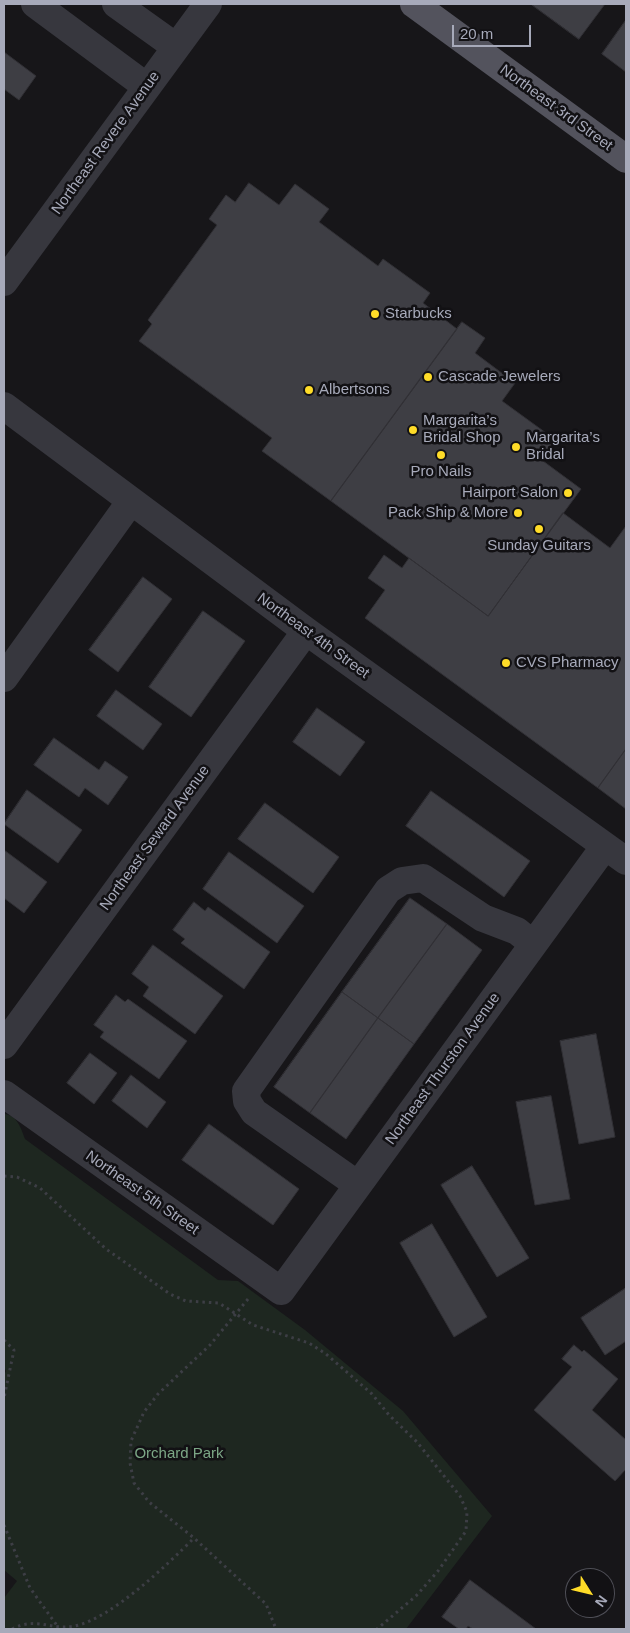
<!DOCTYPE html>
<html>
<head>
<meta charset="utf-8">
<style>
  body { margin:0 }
  #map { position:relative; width:630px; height:1633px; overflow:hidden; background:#171619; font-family:Helvetica,sans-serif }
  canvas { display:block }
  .frame { position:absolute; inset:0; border:5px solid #a7aaba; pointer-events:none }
  .north { position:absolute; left:565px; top:1568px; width:50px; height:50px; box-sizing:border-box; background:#121114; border:1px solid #4e4e56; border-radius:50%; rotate:126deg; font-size:14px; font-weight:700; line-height:20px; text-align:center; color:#a7aaba }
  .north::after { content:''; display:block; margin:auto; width:18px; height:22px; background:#ffdc28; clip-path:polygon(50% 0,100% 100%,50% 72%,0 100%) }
  .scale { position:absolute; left:452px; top:25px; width:79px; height:22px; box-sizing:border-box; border:2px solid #a7aaba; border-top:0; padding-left:6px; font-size:15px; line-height:18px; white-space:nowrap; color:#a7aaba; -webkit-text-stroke:4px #121114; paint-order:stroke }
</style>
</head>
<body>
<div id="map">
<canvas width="630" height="1633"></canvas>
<div class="frame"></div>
<div class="north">N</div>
<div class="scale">20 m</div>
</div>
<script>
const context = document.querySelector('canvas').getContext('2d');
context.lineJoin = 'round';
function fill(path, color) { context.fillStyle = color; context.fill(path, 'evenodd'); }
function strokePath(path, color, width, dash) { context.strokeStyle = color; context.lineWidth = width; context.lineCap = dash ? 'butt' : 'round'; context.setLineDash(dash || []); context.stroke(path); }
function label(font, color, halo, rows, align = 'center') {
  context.font = font + ' Helvetica,sans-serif'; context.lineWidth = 5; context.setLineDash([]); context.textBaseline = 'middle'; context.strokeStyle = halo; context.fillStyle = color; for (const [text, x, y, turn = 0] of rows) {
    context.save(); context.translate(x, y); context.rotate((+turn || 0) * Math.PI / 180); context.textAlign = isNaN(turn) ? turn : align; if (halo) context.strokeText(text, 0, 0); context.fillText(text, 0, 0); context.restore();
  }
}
const green = new Path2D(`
  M 4,1114 C 17,1115 21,1128 25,1139 L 218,1280 L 238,1281 L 305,1330 L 403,1411 L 492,1516 L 406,1629 L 4,1629 L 4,1598 L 17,1581 L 4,1570 L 4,1375 L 6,1371 L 4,1367 Z`);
const building = new Path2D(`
  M 531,4 L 605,4 L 579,39 Z
  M 626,20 L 626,72 L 602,54 Z
  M 4,52 L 36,76 L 19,100 L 4,89 Z
  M 249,183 L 279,205 L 295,184 L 329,209 L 319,222 L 378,266 L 383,259 L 430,293 L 423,303 L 457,329 L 331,501 L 262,451 L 272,438 L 139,341 L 152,324 L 148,320 L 217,225 L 209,219 L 226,195 L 235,202 Z
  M 462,322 L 485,338 L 475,353 L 515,383 L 502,401 L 557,441 L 543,461 L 581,489 L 488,616 L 331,501 Z
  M 563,513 L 610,548 L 626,526 L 626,749 L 598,788 L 365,618 L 385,590 L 368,578 L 384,555 L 402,568 L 409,558 L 488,616 Z
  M 143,577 L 172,599 L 118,672 L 89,650 Z
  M 203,611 L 245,641 L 191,717 L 149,687 Z
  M 116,690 L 162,724 L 143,750 L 97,716 Z
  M 317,708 L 365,742 L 340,776 L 293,742 Z
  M 54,738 L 99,770 L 105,761 L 128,777 L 108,805 L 85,788 L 79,797 L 34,765 Z
  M 626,749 L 626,809 L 598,788 Z
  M 27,790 L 82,830 L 58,863 L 4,824 Z
  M 431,791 L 530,861 L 504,897 L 406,826 Z
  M 265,803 L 339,857 L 313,893 L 238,839 Z
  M 4,850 L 47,882 L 24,913 L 4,898 Z
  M 229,852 L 304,906 L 277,943 L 203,889 Z
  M 410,898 L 447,924 L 378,1018 L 342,992 Z
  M 194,902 L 205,911 L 208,907 L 270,952 L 244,989 L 181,943 L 185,939 L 173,930 Z
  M 447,924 L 482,950 L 414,1044 L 378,1018 Z
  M 153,945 L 223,996 L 195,1034 L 143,996 L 149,987 L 132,974 Z
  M 342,992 L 378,1018 L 310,1113 L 274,1087 Z
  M 116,995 L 125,1002 L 128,999 L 187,1041 L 159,1079 L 100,1037 L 104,1032 L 94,1025 Z
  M 378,1018 L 414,1044 L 346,1139 L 310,1113 Z
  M 596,1034 L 615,1137 L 579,1144 L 560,1041 Z
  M 90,1053 L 117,1073 L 94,1104 L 67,1083 Z
  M 131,1075 L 166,1102 L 147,1128 L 112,1101 Z
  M 551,1096 L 570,1199 L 535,1205 L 516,1102 Z
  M 209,1124 L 299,1189 L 273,1225 L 182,1160 Z
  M 472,1166 L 529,1258 L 497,1277 L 441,1185 Z
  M 432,1224 L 487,1317 L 454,1337 L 400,1243 Z
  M 626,1288 L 626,1341 L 605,1355 L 581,1318 Z
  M 574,1345 L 582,1352 L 584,1350 L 618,1379 L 592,1410 L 626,1440 L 626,1469 L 615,1481 L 534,1410 L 572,1367 L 562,1359 Z
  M 470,1580 L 536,1629 L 473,1629 L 468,1626 L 466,1629 L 459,1629 L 442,1617 Z`);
const path = new Path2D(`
  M 4,1176 L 17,1177 L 40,1188 L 106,1249 L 170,1294 L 186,1301 L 219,1303 L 253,1325 L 309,1343 L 326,1354 L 372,1394 L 389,1415 L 417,1442 L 460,1496 L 467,1512 L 466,1531 L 438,1571 L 416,1596 L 377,1629
  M 248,1299 L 210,1345 L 158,1394 L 144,1412 L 131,1441 L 130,1463 L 134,1483 L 149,1502 L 194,1538 L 266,1604 L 276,1629
  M 4,1340 L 14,1350 L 4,1398
  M 4,1525 L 30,1588 L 58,1627
  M 12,1629 C 37,1616 51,1631 75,1626 C 112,1618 167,1565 194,1538`);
const minor = new Path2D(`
  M 35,4 L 147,87
  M 116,4 L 176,47
  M 4,282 L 208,4
  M 4,406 L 306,631 L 626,861
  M 4,678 L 131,501
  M 4,1045 L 306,631
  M 4,1094 L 281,1291 L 605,846
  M 358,1185 L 254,1112 L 247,1101 L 246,1091 L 388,890 L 402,881 L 423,878 L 483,918 L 517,931 L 533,944`);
const major = new Path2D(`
  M 414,4 L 626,159`);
const markers = [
  [375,314,5,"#ffdc28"],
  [428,377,5,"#ffdc28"],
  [309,390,5,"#ffdc28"],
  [413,430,5,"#ffdc28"],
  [516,447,5,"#ffdc28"],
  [441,455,5,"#ffdc28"],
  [568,493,5,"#ffdc28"],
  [518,513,5,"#ffdc28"],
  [539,529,5,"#ffdc28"],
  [506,663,5,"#ffdc28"]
];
const streetNames = [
  ["Northeast 3rd Street",556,108,36],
  ["Northeast Revere Avenue",106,143,-54],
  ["Northeast 4th Street",313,636,36],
  ["Northeast Seward Avenue",155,838,-54],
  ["Northeast Thurston Avenue",443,1069,-54],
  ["Northeast 5th Street",142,1193,35]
];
const poiNames = [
  ["Starbucks",385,314],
  ["Cascade Jewelers",438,377],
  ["Albertsons",319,390],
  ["Margarita’s",423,421],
  ["Bridal Shop",423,438],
  ["Margarita’s",526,438],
  ["Bridal",526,455],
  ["Pro Nails",441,472,"center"],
  ["Hairport Salon",558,493,"right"],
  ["Pack Ship & More",508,513,"right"],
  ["Sunday Guitars",539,546,"center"],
  ["CVS Pharmacy",516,663]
];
const parkNames = [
  ["Orchard Park",179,1454]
];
fill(green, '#1e2720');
fill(building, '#3e3e44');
strokePath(building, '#313035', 1);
strokePath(path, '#3d3e45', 3, [2.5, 4]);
strokePath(minor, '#37373e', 28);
strokePath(major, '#53535d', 28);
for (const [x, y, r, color] of markers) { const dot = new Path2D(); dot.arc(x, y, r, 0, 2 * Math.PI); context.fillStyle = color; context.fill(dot); strokePath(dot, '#121114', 2); }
label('15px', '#a7aaba', '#121114', streetNames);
label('15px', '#a7aaba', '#121114', poiNames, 'left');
label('15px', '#7ca786', '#121114', parkNames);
</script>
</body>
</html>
